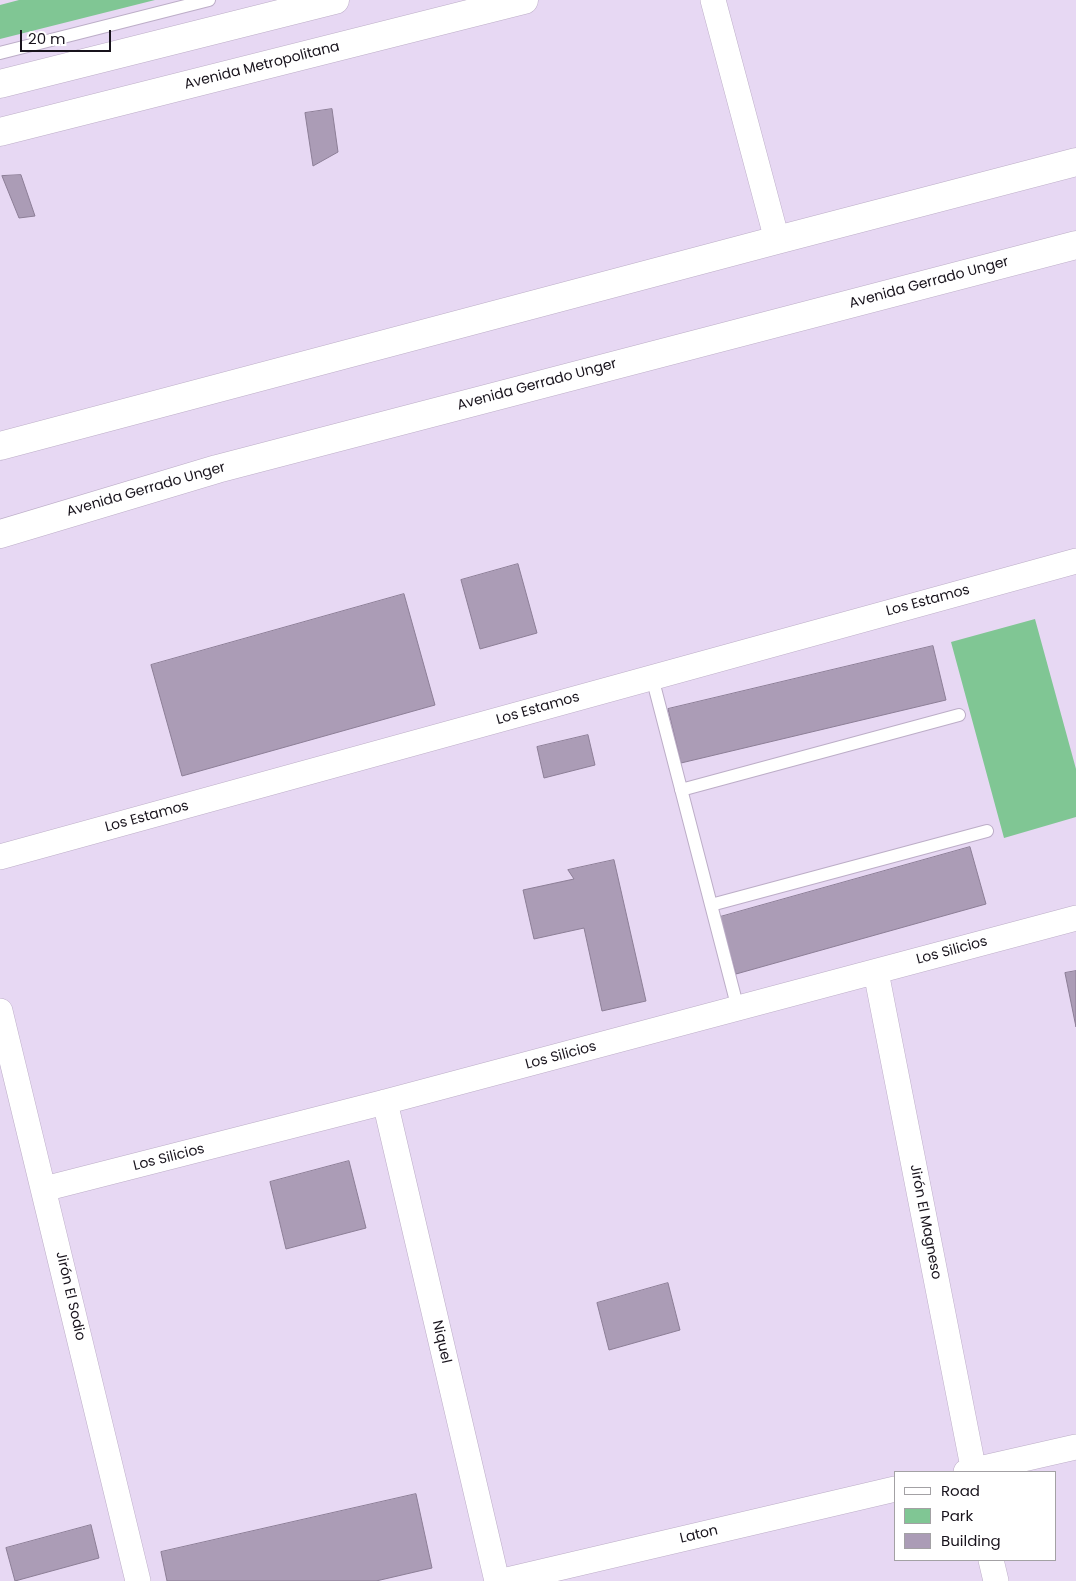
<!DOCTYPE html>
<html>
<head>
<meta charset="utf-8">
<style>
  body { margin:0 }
  #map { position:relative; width:1076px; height:1581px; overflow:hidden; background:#e7d8f3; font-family:Poppins,sans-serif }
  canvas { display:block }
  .legend { position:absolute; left:894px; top:1471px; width:162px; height:90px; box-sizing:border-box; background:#fff; border:1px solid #a3a1a4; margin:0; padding:6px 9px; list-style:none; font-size:15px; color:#18131c }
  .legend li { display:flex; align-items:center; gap:10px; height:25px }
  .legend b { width:25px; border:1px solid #a3a1a4 }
  .scale { position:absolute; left:20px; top:30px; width:91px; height:22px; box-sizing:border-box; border:2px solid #18131c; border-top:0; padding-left:6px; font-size:15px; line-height:18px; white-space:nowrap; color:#18131c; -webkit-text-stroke:4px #fff; paint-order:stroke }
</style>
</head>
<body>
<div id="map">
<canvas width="1076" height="1581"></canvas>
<ul class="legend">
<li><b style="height:6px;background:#fff"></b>Road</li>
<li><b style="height:14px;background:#80c694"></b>Park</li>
<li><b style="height:14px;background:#ab9cb6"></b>Building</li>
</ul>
<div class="scale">20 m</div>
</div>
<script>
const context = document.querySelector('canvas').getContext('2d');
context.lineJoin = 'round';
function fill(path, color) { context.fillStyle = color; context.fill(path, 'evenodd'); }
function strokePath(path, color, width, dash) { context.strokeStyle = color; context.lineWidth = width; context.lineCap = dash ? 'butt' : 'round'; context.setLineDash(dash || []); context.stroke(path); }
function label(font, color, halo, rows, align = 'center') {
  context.font = font + ' Poppins,sans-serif'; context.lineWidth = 5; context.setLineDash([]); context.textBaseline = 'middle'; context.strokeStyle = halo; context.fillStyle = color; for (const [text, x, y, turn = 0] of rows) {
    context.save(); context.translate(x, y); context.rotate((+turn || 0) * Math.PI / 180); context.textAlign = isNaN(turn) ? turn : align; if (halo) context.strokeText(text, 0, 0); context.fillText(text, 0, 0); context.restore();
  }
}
const green = new Path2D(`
  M 19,0 L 155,0 L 0,39 L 0,5 Z
  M 1035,619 L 1076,769 L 1076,817 L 1004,838 L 951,642 Z`);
const building = new Path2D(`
  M 332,109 L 338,152 L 313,166 L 305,113 Z
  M 21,175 L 35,216 L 19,218 L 2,176 Z
  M 518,564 L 537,633 L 480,649 L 461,580 Z
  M 404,594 L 435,705 L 182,776 L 151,665 Z
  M 933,646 L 946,700 L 681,763 L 668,709 Z
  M 588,735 L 595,765 L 544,778 L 537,747 Z
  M 970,847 L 986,904 L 736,974 L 720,917 Z
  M 614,860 L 646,1001 L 602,1011 L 584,928 L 534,939 L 523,890 L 574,879 L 568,870 Z
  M 1076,971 L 1076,1027 L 1065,973 Z
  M 349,1161 L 366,1228 L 286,1249 L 270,1182 Z
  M 668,1283 L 680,1330 L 609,1350 L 597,1303 Z
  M 416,1494 L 432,1568 L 376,1581 L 167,1581 L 161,1552 Z
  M 91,1525 L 99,1558 L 15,1581 L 6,1548 Z`);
const service = new Path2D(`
  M 0,53 L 209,0
  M 652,677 L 738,1009
  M 681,790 L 959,715
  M 711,905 L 987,831`);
const minor = new Path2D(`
  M 713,0 L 777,240
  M 0,857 L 1076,561
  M 876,972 L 974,1472
  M 0,1011 L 138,1581
  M 385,1102 L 497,1581
  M 44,1189 L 385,1102 L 1076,918
  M 966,1472 L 1076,1447
  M 991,1560 L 996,1581
  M 503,1581 L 895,1489`);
const tertiary = new Path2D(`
  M 0,132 L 524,0`);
const secondary = new Path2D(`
  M 0,84 L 335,0
  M 0,446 L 777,240 L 1076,162
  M 0,534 L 217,469 L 1076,245`);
const streetNames = [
  ["Avenida Metropolitana",262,66,-14],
  ["Avenida Gerrado Unger",929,283,-15],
  ["Avenida Gerrado Unger",537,385,-15],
  ["Avenida Gerrado Unger",146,490,-16],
  ["Los Estamos",928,601,-15],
  ["Los Estamos",538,709,-16],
  ["Los Estamos",147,817,-15],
  ["Los Silicios",952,951,-15],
  ["Los Silicios",561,1056,-15],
  ["Los Silicios",169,1158,-14],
  ["Jirón El Magneso",925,1222,79],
  ["Jirón El Sodio",70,1296,77],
  ["Niquel",441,1342,77],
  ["Laton",699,1535,-13]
];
fill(green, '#80c694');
fill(building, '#ab9cb6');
strokePath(building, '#8c7e96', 1);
strokePath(service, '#bcadc7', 14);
strokePath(minor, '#bcadc7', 26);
strokePath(tertiary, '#bcadc7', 29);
strokePath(secondary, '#bcadc7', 29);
strokePath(service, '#fff', 12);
strokePath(minor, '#fff', 25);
strokePath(tertiary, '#fff', 28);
strokePath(secondary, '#fff', 28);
label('14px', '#18131c', '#fff', streetNames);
</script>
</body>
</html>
